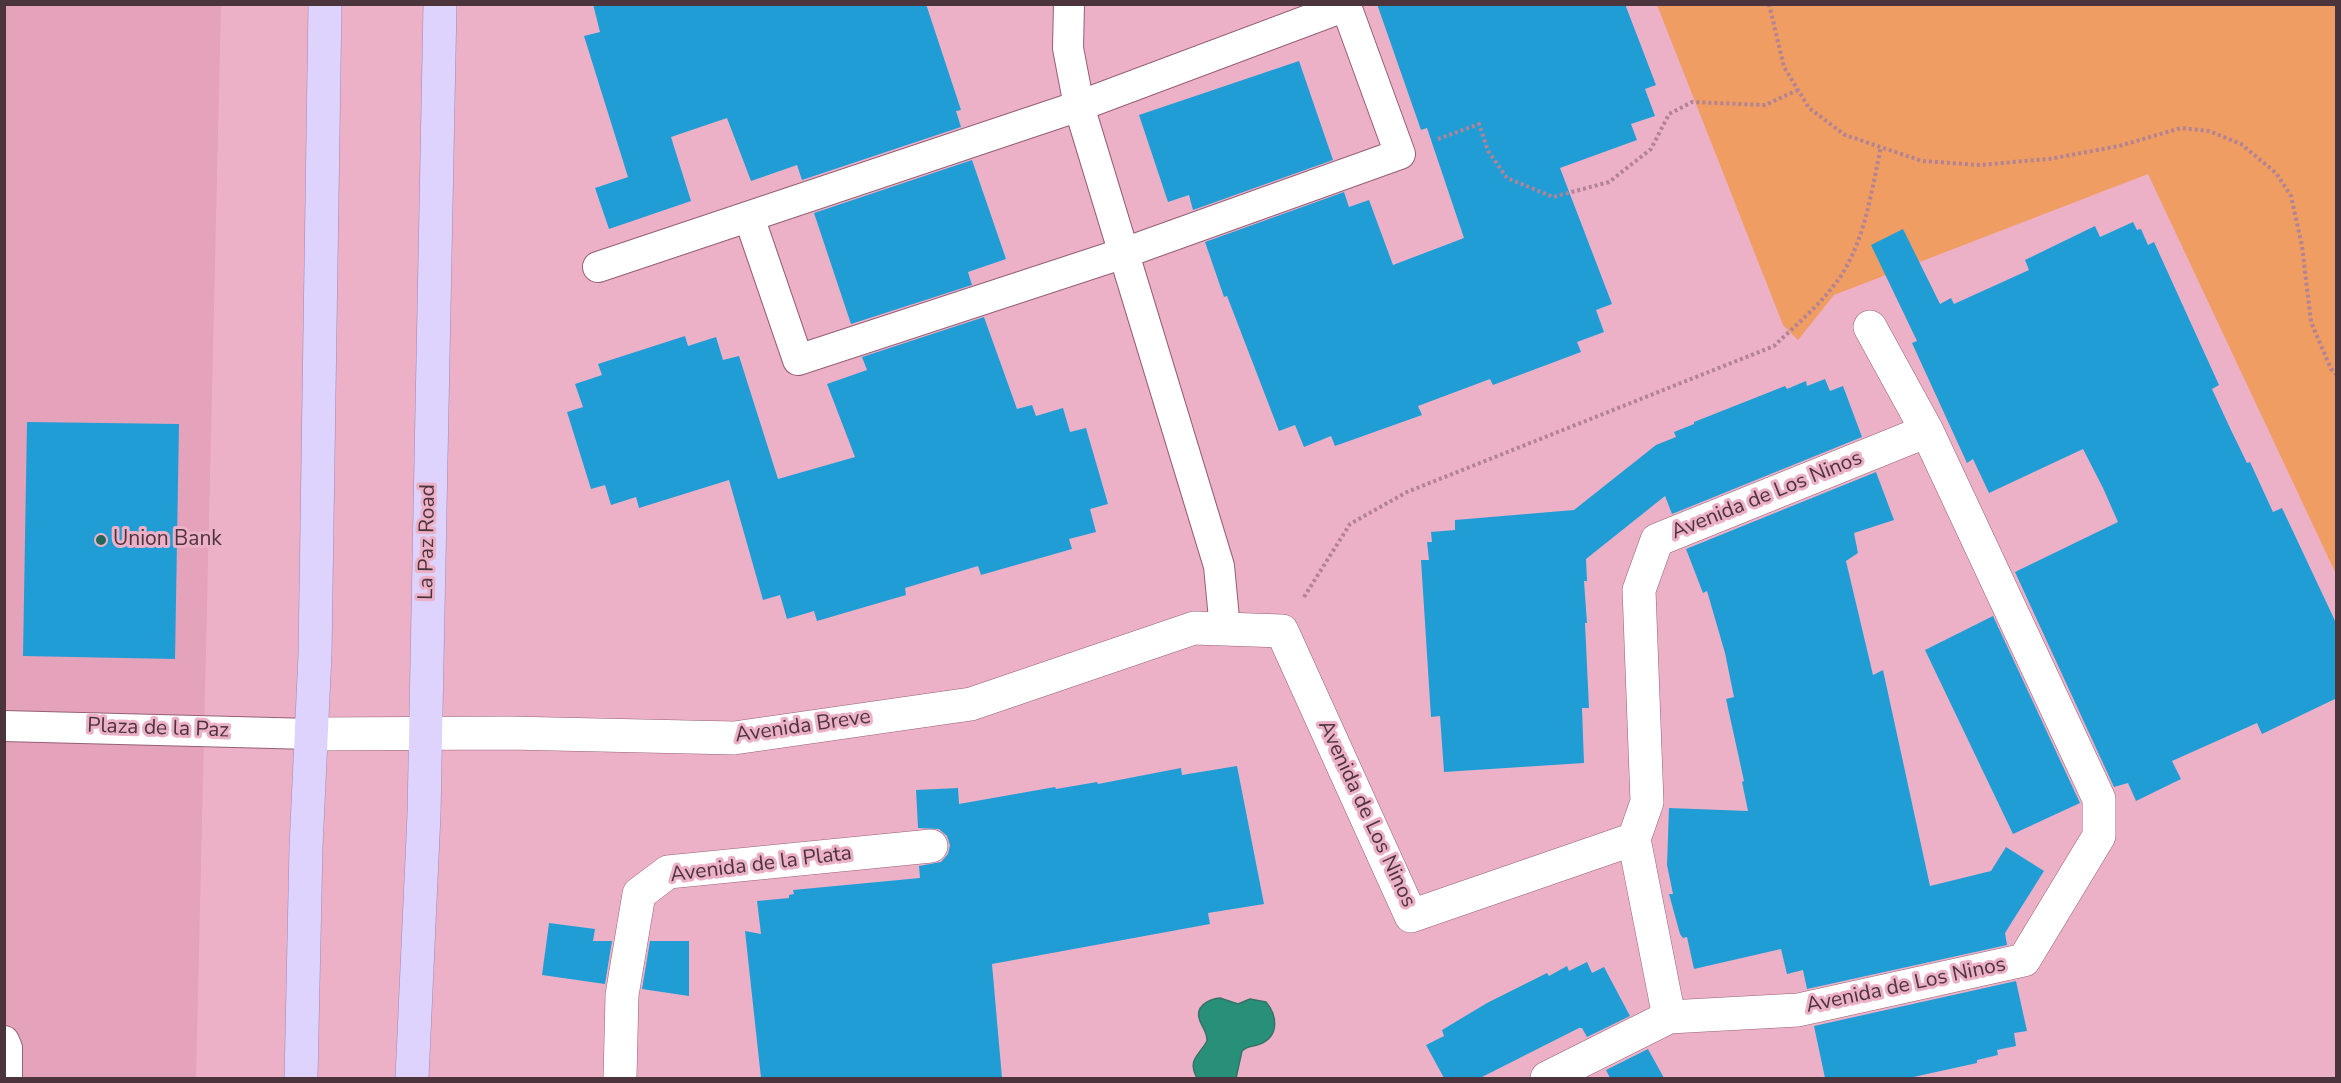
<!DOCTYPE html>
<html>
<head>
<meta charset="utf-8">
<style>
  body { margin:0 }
  #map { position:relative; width:2341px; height:1083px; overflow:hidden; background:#edb1c7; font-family:"Nunito Sans",sans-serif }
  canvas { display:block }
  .frame { position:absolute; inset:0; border:6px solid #4c343d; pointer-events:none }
</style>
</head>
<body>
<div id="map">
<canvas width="2341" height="1083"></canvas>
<div class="frame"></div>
</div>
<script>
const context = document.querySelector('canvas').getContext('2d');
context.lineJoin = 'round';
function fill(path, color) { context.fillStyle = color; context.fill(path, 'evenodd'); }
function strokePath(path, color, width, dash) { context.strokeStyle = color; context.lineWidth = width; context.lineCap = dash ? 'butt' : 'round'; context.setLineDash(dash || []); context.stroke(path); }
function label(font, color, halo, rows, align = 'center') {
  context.font = font + ' "Nunito Sans",sans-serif'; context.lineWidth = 6; context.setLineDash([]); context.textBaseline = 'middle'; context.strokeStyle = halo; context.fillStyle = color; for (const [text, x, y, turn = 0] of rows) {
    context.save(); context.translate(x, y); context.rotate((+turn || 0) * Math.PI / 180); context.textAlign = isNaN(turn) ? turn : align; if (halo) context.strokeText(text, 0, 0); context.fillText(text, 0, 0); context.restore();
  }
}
const built = new Path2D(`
  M 5,5 L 221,5 L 196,1078 L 5,1078 Z`);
const green = new Path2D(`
  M 1657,5 L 2336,5 L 2336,574 L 2148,174 L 1834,295 L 1798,340 L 1783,325 Z`);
const water = new Path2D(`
  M 1220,998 L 1238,1004 L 1250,999 L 1266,1002 C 1277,1015 1280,1036 1260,1044 C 1253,1047 1248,1045 1242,1051 L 1236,1078 L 1197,1078 C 1187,1059 1199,1056 1207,1041 C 1207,1031 1203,1029 1200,1021 C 1194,1007 1208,999 1220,998 Z`);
const building = new Path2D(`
  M 593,4 L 926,4 L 961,110 L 956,111 L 961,127 L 802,180 L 797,165 L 751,181 L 727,118 L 671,137 L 691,201 L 609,229 L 595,188 L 628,177 L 584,36 L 600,32 Z
  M 1377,4 L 1625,4 L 1656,85 L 1645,89 L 1655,116 L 1631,124 L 1637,140 L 1560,168 L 1612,304 L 1596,310 L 1604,332 L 1577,342 L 1581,352 L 1493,385 L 1490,379 L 1418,406 L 1422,415 L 1335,446 L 1331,436 L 1304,447 L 1295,425 L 1279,431 L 1227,296 L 1224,297 L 1205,242 L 1344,192 L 1349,207 L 1369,200 L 1393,265 L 1464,238 L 1427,128 L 1421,130 Z
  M 1299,61 L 1333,160 L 1193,210 L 1189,195 L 1168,202 L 1139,115 Z
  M 972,160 L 1006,259 L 968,272 L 972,285 L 851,324 L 814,213 Z
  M 2133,222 L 2137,230 L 2141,229 L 2148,245 L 2154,242 L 2219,385 L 2212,389 L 2230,428 L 2247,463 L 2250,462 L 2273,512 L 2282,508 L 2337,625 L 2337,698 L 2262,734 L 2257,723 L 2172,761 L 2181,779 L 2136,801 L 2128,783 L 2114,787 L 2015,572 L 2118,522 L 2103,488 L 2083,449 L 1989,493 L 1973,459 L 1967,463 L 1912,343 L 1917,341 L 1871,245 L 1903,229 L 1940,304 L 1951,298 L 1954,304 L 2029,270 L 2025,260 L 2095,226 L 2100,237 Z
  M 984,317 L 1017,409 L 1032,405 L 1036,416 L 1063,408 L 1070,432 L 1086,428 L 1108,504 L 1090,509 L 1096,532 L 1069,539 L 1072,549 L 981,575 L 978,566 L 905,588 L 906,595 L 817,621 L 814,611 L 787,619 L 780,595 L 763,600 L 729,480 L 639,508 L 636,497 L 611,505 L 605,485 L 591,489 L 567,412 L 583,407 L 575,384 L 602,375 L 598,364 L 685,336 L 688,346 L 716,337 L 723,360 L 739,356 L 778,479 L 855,457 L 827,384 L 867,370 L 862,357 Z
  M 1825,379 L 1830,391 L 1843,386 L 1862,437 L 1672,514 L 1665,496 L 1586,559 L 1587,581 L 1584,581 L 1587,623 L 1585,623 L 1589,708 L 1582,708 L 1584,763 L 1444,772 L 1440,716 L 1431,717 L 1421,560 L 1429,560 L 1427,542 L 1432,542 L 1431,532 L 1455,530 L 1455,520 L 1574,510 L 1656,445 L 1676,437 L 1674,432 L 1694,424 L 1694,422 L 1785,386 L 1787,389 L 1806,381 L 1807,386 Z
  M 27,422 L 179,424 L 175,659 L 23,656 Z
  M 1876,472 L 1894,520 L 1854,533 L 1858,553 L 1846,561 L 1873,675 L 1883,670 L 1930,886 L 1991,871 L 2006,847 L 2044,871 L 2005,933 L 2007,945 L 1807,989 L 1803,970 L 1787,974 L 1781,949 L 1694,969 L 1687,937 L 1683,938 L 1680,934 L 1669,894 L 1673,894 L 1667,865 L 1669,808 L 1748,811 L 1742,782 L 1744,781 L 1726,699 L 1734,697 L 1725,653 L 1707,591 L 1703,593 L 1686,549 Z
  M 1993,616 L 2080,803 L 2013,834 L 1925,650 Z
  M 1237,766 L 1264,904 L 1208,913 L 1210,924 L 992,964 L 1002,1078 L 761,1078 L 745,931 L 761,934 L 757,901 L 789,898 L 789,895 L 794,894 L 793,890 L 920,878 L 919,866 L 941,862 L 948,854 L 950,845 L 947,836 L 939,829 L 918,828 L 916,790 L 958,788 L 959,804 L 1055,787 L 1056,789 L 1097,782 L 1098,784 L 1181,768 L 1182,775 Z
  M 549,923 L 595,929 L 593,941 L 612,941 L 605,984 L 542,975 Z
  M 650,941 L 689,941 L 689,996 L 642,989 Z
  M 1587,962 L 1592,973 L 1604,967 L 1630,1016 L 1587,1037 L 1582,1028 L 1579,1028 L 1480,1078 L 1444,1078 L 1426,1045 L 1444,1036 L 1442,1030 L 1487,1003 L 1547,973 L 1549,976 L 1567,966 L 1569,971 Z
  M 2016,981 L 2027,1031 L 2014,1033 L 2016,1046 L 1997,1050 L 1998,1055 L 1977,1060 L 1977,1063 L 1909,1078 L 1825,1078 L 1814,1026 Z
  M 1648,1049 L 1664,1078 L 1610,1078 L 1606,1070 Z`);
const path = new Path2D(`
  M 1769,4 L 1784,67 L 1809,108 L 1845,135 L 1922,161 L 1979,165 L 2049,159 L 2119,146 L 2181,128 L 2209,131 L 2241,144 L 2276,173 L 2291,196 L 2302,246 L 2311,322 L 2331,369 L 2336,374
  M 1438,139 L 1479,124 L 1488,151 L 1507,178 L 1553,197 L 1609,182 L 1651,149 L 1669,114 L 1692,102 L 1765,105 L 1798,90
  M 1304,597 L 1350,524 L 1407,492 L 1774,346 C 1798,323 1826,300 1844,271 C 1866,234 1872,188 1881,147`);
const service = new Path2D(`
  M 1069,4 L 1068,48 L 1079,106 L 1219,566 L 1225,629
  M 598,267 L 1079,106 L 1346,6 L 1400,154 L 1124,253 L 798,360 L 749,217
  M 4,726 L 311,734
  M 4,1041 L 7,1048 L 7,1078`);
const minor = new Path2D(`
  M 1870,327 L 1927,431 L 2099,799 L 2099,836 L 2024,960 L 1798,1010 L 1669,1017 L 1634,839 L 1647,802 L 1639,590 L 1657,540 L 1927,431
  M 311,734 L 509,733 L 734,738 L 971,704 L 1194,628 L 1282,631 L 1411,916 L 1634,839
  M 620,1078 L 622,995 L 639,894 L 668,872 L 931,846
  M 1547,1078 L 1669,1017`);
const primary = new Path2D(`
  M 301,1078 L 306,847 L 315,654 L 325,4
  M 412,1078 L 424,814 L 440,4`);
const markers = [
  [101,540,6,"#246758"]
];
const streetNames = [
  ["Avenida de Los Ninos",1767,496,-22],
  ["La Paz Road",428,542,-89],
  ["Avenida Breve",803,727,-8],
  ["Plaza de la Paz",158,729,2],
  ["Avenida de Los Ninos",1366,814,65],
  ["Avenida de la Plata",761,865,-7],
  ["Avenida de Los Ninos",1906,986,-12]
];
const poiNames = [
  ["Union Bank",113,540]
];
fill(built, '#e4a2bb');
fill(green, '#ef9d62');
fill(water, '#288f79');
strokePath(water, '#337467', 1.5);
fill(building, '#219dd6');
strokePath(service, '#955f74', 32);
strokePath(minor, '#955f74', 34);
strokePath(primary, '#9b88b8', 34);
strokePath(path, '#b28395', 4, [3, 3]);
strokePath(service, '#fff', 30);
strokePath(minor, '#fff', 33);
strokePath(primary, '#ddd3fc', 33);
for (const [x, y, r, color] of markers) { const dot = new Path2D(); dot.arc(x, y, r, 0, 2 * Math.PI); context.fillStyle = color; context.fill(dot); strokePath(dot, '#edb1c7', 2); }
label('21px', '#4c343d', '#edb1c7', streetNames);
label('21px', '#4c343d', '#edb1c7', poiNames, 'left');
</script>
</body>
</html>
